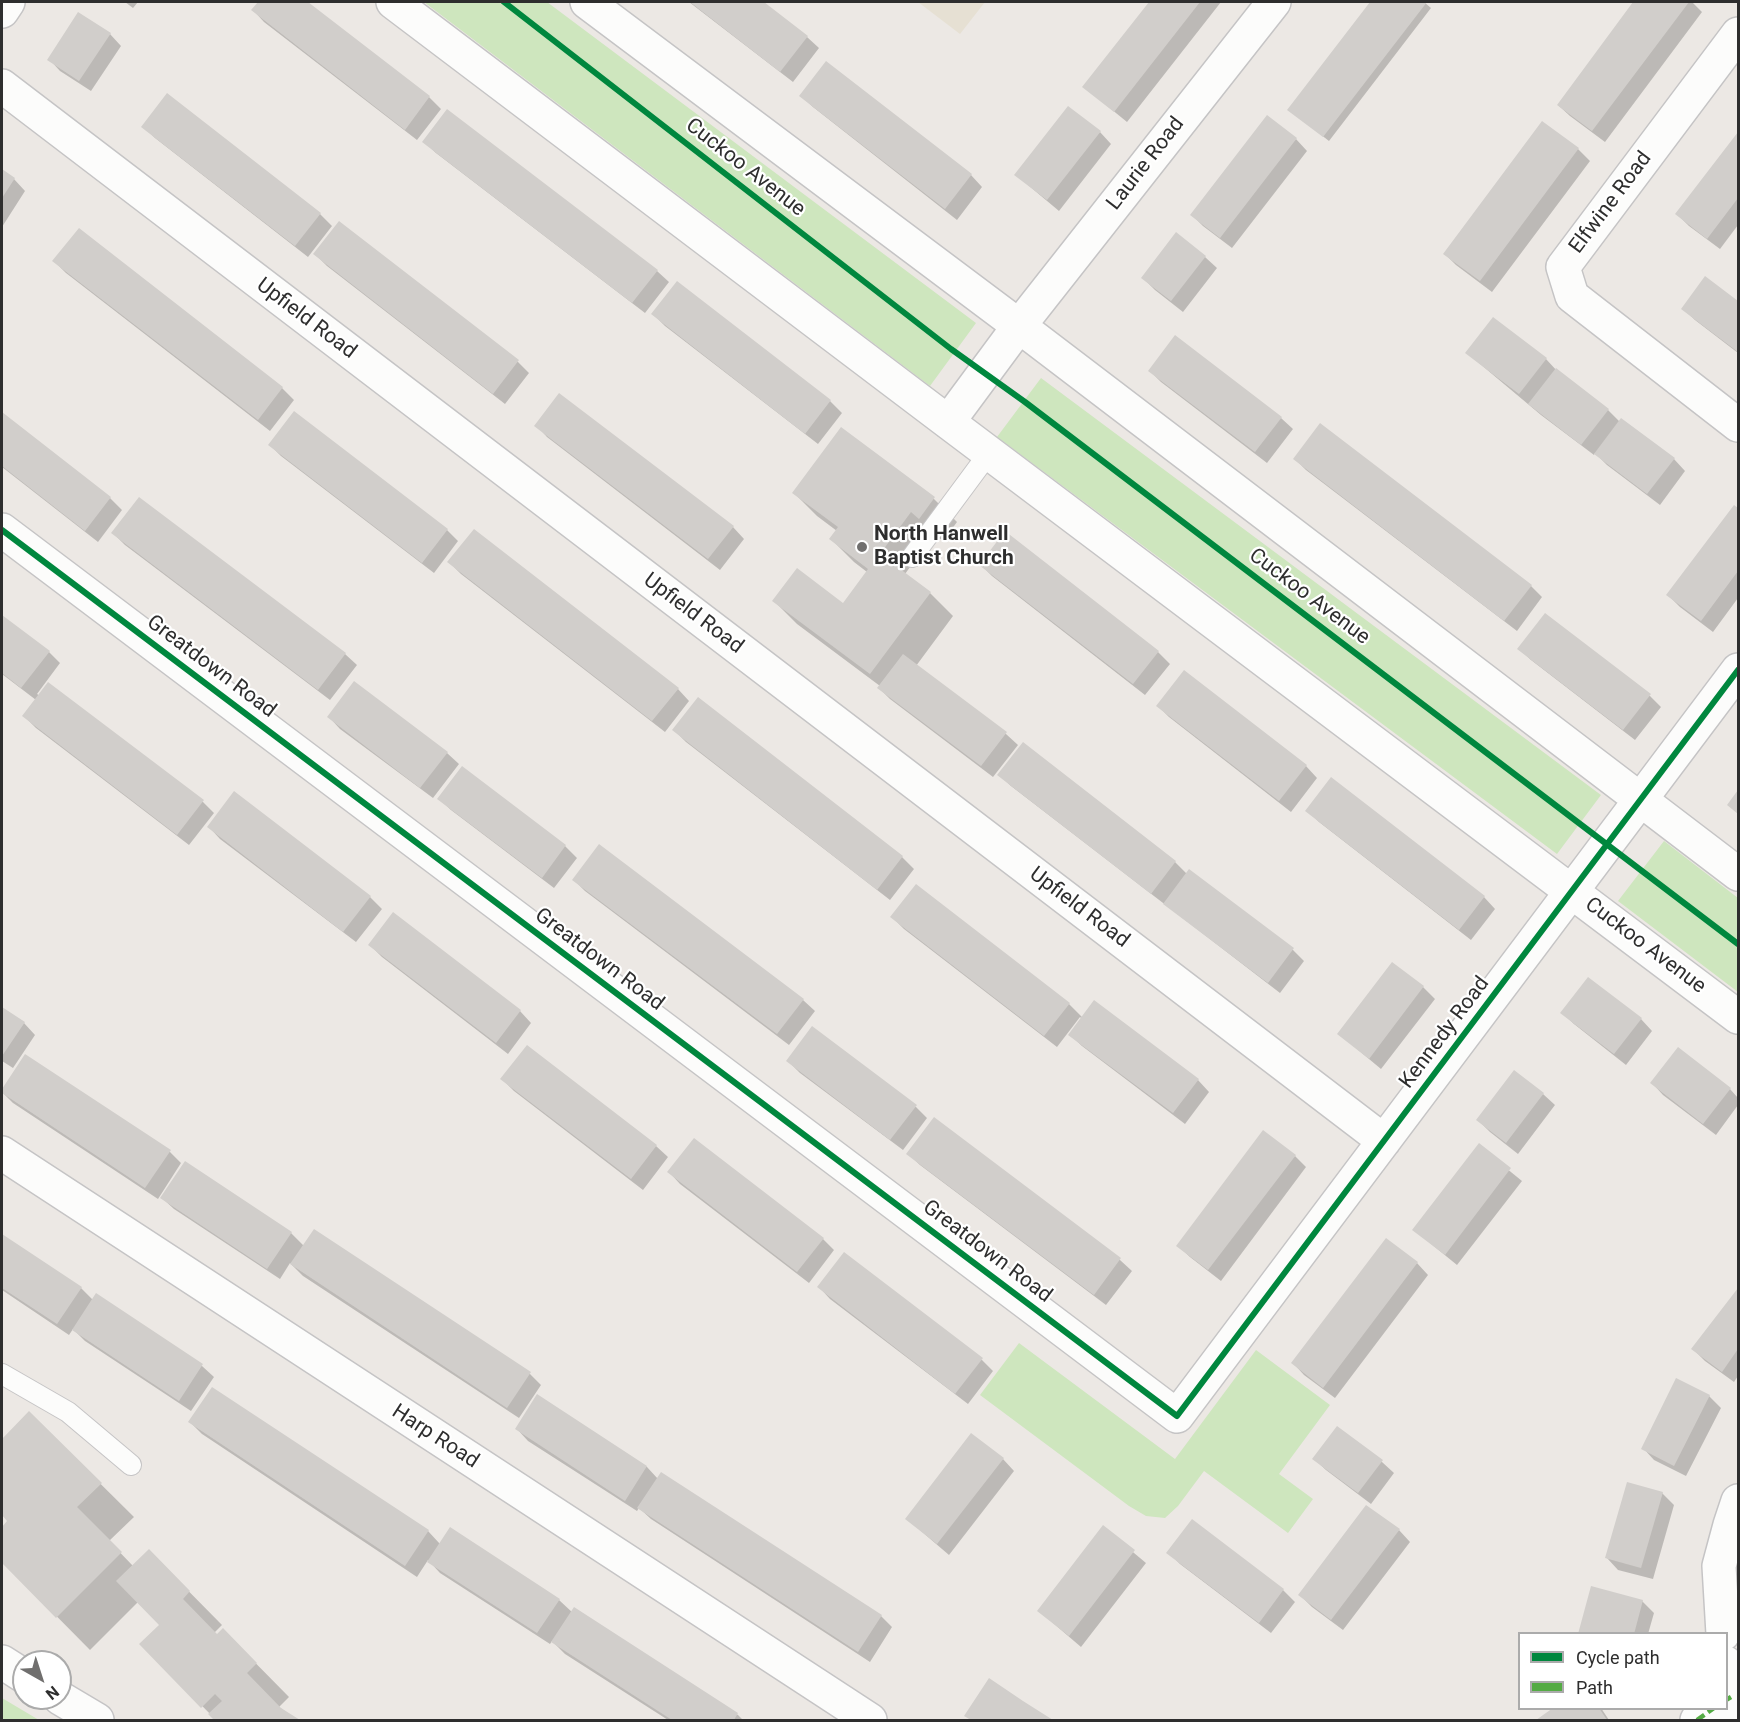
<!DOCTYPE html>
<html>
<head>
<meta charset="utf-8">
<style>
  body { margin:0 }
  #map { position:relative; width:1740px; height:1722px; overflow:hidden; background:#ece8e4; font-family:Roboto,sans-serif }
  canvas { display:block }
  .frame { position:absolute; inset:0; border:3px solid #2e2e2e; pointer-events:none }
  .legend { position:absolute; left:1518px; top:1632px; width:210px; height:78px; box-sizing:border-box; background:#fff; border:2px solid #ababab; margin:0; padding:8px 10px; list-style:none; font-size:18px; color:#2e2e2e }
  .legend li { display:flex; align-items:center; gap:12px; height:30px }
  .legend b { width:30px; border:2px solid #ababab }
  .north { position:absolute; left:12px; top:1650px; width:60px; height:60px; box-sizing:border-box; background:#fff; border:2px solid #ababab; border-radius:50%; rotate:141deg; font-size:16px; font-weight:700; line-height:24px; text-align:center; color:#2e2e2e }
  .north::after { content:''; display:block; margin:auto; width:21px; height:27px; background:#706f6e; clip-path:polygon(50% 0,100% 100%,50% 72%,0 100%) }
</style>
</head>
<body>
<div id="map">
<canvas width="1740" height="1722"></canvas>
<div class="frame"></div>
<ul class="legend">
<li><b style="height:8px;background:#00873e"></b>Cycle path</li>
<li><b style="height:8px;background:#54ab44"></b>Path</li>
</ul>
<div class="north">N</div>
</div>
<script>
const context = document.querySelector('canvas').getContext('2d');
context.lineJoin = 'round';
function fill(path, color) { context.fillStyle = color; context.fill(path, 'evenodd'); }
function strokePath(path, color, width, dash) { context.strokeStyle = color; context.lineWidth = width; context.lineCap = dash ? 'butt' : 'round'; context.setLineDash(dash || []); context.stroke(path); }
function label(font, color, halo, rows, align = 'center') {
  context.font = font + ' Roboto,sans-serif'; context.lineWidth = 4.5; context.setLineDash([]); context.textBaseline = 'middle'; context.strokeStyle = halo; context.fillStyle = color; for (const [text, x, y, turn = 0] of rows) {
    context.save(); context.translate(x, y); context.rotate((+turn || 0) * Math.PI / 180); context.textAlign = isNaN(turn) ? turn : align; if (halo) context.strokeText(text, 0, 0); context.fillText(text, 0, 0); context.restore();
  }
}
const education = new Path2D(`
  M 918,2 L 985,2 L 960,34 Z`);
const green = new Path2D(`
  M 424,2 L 547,2 L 976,323 L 930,386 Z
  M 1041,378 L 1601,795 L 1557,854 L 997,437 Z
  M 1664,841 L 1738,898 L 1738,992 L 1618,901 Z
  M 1019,1343 L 1175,1459 L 1256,1350 L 1330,1405 L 1279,1474 L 1313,1499 L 1288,1533 L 1204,1471 L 1178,1506 L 1165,1518 L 1146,1516 L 1129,1506 L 980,1395 Z
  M 2,1698 L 39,1720 L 2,1720 Z`);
const shadow = new Path2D(`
  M 125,2 L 138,2 L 133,8 Z
  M 259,2 L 306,2 L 429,97 L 441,109 L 417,140 L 264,22 L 253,10 Z
  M 689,2 L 762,2 L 807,37 L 819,48 L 793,82 Z
  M 1150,2 L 1221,2 L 1127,122 L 1084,87 Z
  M 1371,2 L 1424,2 L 1431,8 L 1329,141 L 1289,110 Z
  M 1635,2 L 1692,2 L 1702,12 L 1605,142 L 1570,116 L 1558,105 Z
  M 110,34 L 121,46 L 91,91 L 60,71 L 49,59 Z
  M 168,95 L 320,214 L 332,226 L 308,257 L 155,138 L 143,126 Z
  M 801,96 L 971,175 L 982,187 L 957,220 L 813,107 Z
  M 1543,123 L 1578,149 L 1590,161 L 1492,292 L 1456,265 L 1445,254 Z
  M 1100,132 L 1111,144 L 1059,211 L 1016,175 Z
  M 1738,134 L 1738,225 L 1720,249 L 1689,226 L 1677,214 Z
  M 1296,139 L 1307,151 L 1232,248 L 1203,226 L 1192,215 Z
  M 424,142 L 657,271 L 669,282 L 645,313 L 436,153 Z
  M 2,171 L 14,179 L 25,191 L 2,227 Z
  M 79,230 L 282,388 L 294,400 L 270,431 L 66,273 L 54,261 Z
  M 1176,234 L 1205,257 L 1217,268 L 1183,312 L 1155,290 L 1143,278 Z
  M 315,254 L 518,362 L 529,373 L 505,404 L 327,266 Z
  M 1706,278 L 1738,303 L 1738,353 L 1695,320 L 1683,309 Z
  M 653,314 L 830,401 L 842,413 L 818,444 L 665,326 Z
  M 1467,353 L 1546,359 L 1558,372 L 1608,410 L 1620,422 L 1674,459 L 1685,471 L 1660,505 L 1607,465 L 1595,453 L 1594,455 L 1541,415 Z
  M 1150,371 L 1281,418 L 1293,429 L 1267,463 L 1161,382 Z
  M 2,414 L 110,498 L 122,510 L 98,542 L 2,467 Z
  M 536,425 L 733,527 L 744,539 L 720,570 L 547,437 Z
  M 841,429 L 934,499 L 957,522 L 943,541 L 934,534 L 905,574 L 930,593 L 953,616 L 916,666 L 1006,734 L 1018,745 L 993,777 L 890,699 L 879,688 L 880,686 L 797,624 L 774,601 L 843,605 L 867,572 L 854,562 L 831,539 L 837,531 L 817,516 L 794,493 Z
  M 270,445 L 447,530 L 458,541 L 434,573 L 281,456 Z
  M 1295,459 L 1531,586 L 1542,597 L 1517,631 L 1306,470 Z
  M 1735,507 L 1738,510 L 1738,598 L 1713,632 L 1680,607 L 1668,595 Z
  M 113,533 L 345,654 L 357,665 L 330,700 L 125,545 Z
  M 449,562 L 678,689 L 689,701 L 665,732 L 461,574 Z
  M 981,565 L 1158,652 L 1170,664 L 1145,695 L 992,576 Z
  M 2,616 L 49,652 L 60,663 L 37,694 L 203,802 L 214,813 L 189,845 L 36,728 L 24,716 L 36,700 L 2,674 Z
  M 1519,649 L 1650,696 L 1661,707 L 1635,740 L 1531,660 Z
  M 699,699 L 902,857 L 914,869 L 890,900 L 686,742 L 674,730 Z
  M 1158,706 L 1306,766 L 1317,778 L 1291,812 L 1169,717 Z
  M 329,717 L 447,753 L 459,764 L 433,798 L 340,729 Z
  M 1023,744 L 1175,862 L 1187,874 L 1293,950 L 1304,961 L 1280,993 L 1011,786 L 999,775 Z
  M 462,768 L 565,846 L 577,858 L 554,888 L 451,810 L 439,799 Z
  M 235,793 L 370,897 L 382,909 L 356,942 L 220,839 L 209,827 Z
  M 1307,810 L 1484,897 L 1495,909 L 1471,940 L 1319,822 Z
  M 574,880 L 803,1000 L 815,1011 L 789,1045 L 585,891 Z
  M 917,886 L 1069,1004 L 1083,1018 L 1198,1080 L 1209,1092 L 1185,1124 L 1082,1046 L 1070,1035 L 1082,1019 L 1080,1017 L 1057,1047 L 904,929 L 892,917 Z
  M 370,945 L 520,1011 L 531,1023 L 508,1054 L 382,957 Z
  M 1392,964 L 1423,987 L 1435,999 L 1381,1069 L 1339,1034 Z
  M 2,1009 L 24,1023 L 35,1035 L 13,1068 L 2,1061 Z
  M 1562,1013 L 1641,1019 L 1652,1031 L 1626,1065 L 1574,1024 Z
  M 25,1056 L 170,1152 L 181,1163 L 158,1199 L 13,1103 L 2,1092 Z
  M 788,1061 L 916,1107 L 927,1118 L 903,1150 L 800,1073 Z
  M 502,1079 L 656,1146 L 668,1157 L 643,1190 L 514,1091 Z
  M 1652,1083 L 1730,1089 L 1738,1098 L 1738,1105 L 1716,1135 L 1663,1095 Z
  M 1543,1094 L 1555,1105 L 1518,1154 L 1490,1132 L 1478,1120 Z
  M 935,1119 L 1120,1260 L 1132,1271 L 1106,1305 L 920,1165 L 908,1154 Z
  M 1479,1146 L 1522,1181 L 1457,1265 L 1414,1230 Z
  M 1295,1156 L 1306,1167 L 1221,1281 L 1190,1257 L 1178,1246 Z
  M 669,1172 L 823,1239 L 834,1250 L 809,1283 L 680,1184 Z
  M 162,1198 L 291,1233 L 304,1246 L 530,1374 L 541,1385 L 519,1418 L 303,1276 L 290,1263 L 280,1279 L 174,1209 Z
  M 2,1236 L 81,1288 L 93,1300 L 96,1295 L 202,1366 L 214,1377 L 191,1411 L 85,1341 L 73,1329 L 69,1335 L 2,1290 Z
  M 1417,1263 L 1428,1275 L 1335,1398 L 1304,1375 L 1293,1363 Z
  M 819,1287 L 982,1360 L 993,1371 L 968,1404 L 830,1299 Z
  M 1738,1290 L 1738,1376 L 1734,1382 L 1705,1361 L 1693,1349 Z
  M 1709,1396 L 1721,1408 L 1686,1476 L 1654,1460 L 1643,1448 Z
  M 537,1397 L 647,1467 L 658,1479 L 881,1616 L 892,1627 L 870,1662 L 651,1519 L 639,1508 L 637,1511 L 528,1441 L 517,1429 Z
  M 29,1413 L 134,1517 L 109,1541 L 133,1566 L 149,1551 L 222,1625 L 214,1633 L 217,1636 L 223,1630 L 289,1697 L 279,1707 L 297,1720 L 216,1720 L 141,1644 L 161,1625 L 138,1602 L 90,1650 L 2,1561 L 2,1529 L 9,1521 L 2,1513 L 2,1441 Z
  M 190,1422 L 428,1531 L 440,1544 L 559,1600 L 573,1613 L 575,1610 L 738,1715 L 743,1720 L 668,1720 L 565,1654 L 552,1641 L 550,1644 L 440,1573 L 428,1560 L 417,1577 L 202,1434 Z
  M 1337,1428 L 1382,1462 L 1394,1473 L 1371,1504 L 1326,1470 L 1314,1459 Z
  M 1003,1459 L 1014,1471 L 949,1555 L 907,1519 Z
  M 1662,1493 L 1674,1505 L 1653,1579 L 1618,1570 L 1607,1558 Z
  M 1192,1521 L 1283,1590 L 1295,1602 L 1271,1633 L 1180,1564 L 1168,1552 Z
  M 1103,1527 L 1146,1563 L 1081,1647 L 1039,1611 Z
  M 1399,1530 L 1410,1542 L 1343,1630 L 1312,1607 L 1300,1595 Z
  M 1642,1601 L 1654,1613 L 1648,1634 L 1579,1634 Z
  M 990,1680 L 1050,1720 L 971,1720 L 966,1716 Z
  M 1556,1708 L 1601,1708 L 1609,1720 L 1539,1720 Z`);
const building = new Path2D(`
  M 258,2 L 308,2 L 430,96 L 405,130 L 251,10 Z
  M 690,2 L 764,2 L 808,36 L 780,72 Z
  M 1149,2 L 1200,2 L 1114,112 L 1082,87 Z
  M 1370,2 L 1427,2 L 1323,137 L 1287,110 Z
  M 1633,2 L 1689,2 L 1592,131 L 1557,105 Z
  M 78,12 L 111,33 L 79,81 L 47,60 Z
  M 826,61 L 972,174 L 945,209 L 799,96 Z
  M 167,93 L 321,213 L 295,246 L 141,127 Z
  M 1068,106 L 1101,131 L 1047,200 L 1014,175 Z
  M 447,109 L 658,270 L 632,303 L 422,142 Z
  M 1267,115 L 1297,138 L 1220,238 L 1190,215 Z
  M 1542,121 L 1579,148 L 1480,281 L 1443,254 Z
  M 1738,132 L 1738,198 L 1707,239 L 1675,214 Z
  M 2,169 L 15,178 L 2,198 Z
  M 339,221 L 519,360 L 493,394 L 313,254 Z
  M 79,228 L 283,387 L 258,420 L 52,261 Z
  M 1176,232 L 1206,256 L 1171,301 L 1141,278 Z
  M 1705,276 L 1738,301 L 1738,352 L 1681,309 Z
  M 677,281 L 831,400 L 805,434 L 651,314 Z
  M 1493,317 L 1547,358 L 1519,394 L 1465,353 Z
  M 1175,335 L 1282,417 L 1255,452 L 1148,371 Z
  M 1556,368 L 1609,409 L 1581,445 L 1528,404 Z
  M 559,393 L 734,526 L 708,559 L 534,426 Z
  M 294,411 L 448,529 L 422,563 L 268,445 Z
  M 2,412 L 111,497 L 85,531 L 2,466 Z
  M 1621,418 L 1675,458 L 1647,494 L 1594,454 Z
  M 1320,423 L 1532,585 L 1504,621 L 1293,459 Z
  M 841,427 L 935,497 L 919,519 L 911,512 L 880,554 L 931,592 L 870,674 L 772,601 L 797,568 L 843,603 L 868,569 L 829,539 L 838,527 L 792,493 Z
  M 139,497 L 346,653 L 318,690 L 111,533 Z
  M 1734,505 L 1738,508 L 1738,571 L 1701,621 L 1666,595 Z
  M 474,529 L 679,688 L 652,721 L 447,562 Z
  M 1005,531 L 1159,651 L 1133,684 L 979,565 Z
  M 1545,613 L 1651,694 L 1623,730 L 1517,649 Z
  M 2,615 L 50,651 L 21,688 L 2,673 Z
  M 903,654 L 1007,732 L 981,766 L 877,688 Z
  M 1184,670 L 1307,765 L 1279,801 L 1156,706 Z
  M 354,681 L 448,752 L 420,788 L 327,717 Z
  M 48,682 L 204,800 L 177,835 L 22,716 Z
  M 698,697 L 903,856 L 877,890 L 672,730 Z
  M 1023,742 L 1176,861 L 1151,894 L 997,775 Z
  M 462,766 L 566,845 L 542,878 L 437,799 Z
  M 1331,777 L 1485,896 L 1459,930 L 1305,811 Z
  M 1738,790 L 1738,814 L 1727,805 Z
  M 234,791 L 371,896 L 343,932 L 207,827 Z
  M 599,844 L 804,999 L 777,1034 L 572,880 Z
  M 1189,869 L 1294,948 L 1268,983 L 1163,904 Z
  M 916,884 L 1070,1003 L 1044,1036 L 890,917 Z
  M 393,912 L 521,1010 L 496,1043 L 368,945 Z
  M 1392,962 L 1424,986 L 1369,1059 L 1337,1034 Z
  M 1588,977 L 1642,1018 L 1614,1054 L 1560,1013 Z
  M 1094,1000 L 1199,1079 L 1173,1113 L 1068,1035 Z
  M 2,1007 L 25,1022 L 2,1056 Z
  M 812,1026 L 917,1105 L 890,1140 L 786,1061 Z
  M 527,1045 L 657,1145 L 631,1179 L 500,1079 Z
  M 1678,1047 L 1731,1088 L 1703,1124 L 1650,1083 Z
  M 25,1054 L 171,1150 L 145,1188 L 2,1093 L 2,1089 Z
  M 1514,1070 L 1544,1093 L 1506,1143 L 1476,1120 Z
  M 934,1117 L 1121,1258 L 1094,1295 L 906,1154 Z
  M 1263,1130 L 1296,1155 L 1208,1270 L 1176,1246 Z
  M 694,1138 L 824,1238 L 797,1272 L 667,1172 Z
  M 1479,1143 L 1511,1168 L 1445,1255 L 1412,1230 Z
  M 185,1161 L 292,1232 L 267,1269 L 160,1198 Z
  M 314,1229 L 531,1372 L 507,1408 L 290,1264 Z
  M 2,1234 L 82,1287 L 57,1324 L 2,1288 Z
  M 1386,1238 L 1418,1262 L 1323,1388 L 1291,1363 Z
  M 844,1252 L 983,1358 L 955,1394 L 817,1287 Z
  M 1738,1288 L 1738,1349 L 1722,1372 L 1691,1349 Z
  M 96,1293 L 203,1364 L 179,1401 L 72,1330 Z
  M 1676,1378 L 1710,1395 L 1674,1466 L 1641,1449 Z
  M 212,1387 L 429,1530 L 405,1566 L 188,1422 Z
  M 537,1394 L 647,1466 L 625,1501 L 515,1429 Z
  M 29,1411 L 102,1483 L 77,1507 L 122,1552 L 56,1618 L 2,1563 L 2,1527 L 7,1521 L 2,1515 L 2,1439 Z
  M 1337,1426 L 1383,1460 L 1358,1493 L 1312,1459 Z
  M 971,1433 L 1004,1458 L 937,1544 L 905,1519 Z
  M 661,1472 L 882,1615 L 858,1652 L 637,1508 Z
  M 1627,1482 L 1663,1492 L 1641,1568 L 1605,1558 Z
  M 1366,1505 L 1400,1529 L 1331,1620 L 1298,1595 Z
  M 1192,1519 L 1284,1589 L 1259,1623 L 1166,1553 Z
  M 1103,1525 L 1135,1550 L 1069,1636 L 1037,1611 Z
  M 450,1527 L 560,1599 L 537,1633 L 427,1562 Z
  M 149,1549 L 190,1591 L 183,1599 L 217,1634 L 223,1628 L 257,1663 L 247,1673 L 281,1708 L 300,1720 L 214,1720 L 208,1714 L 222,1701 L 215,1694 L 201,1708 L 139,1644 L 159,1625 L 116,1581 Z
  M 1591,1586 L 1643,1600 L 1634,1634 L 1578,1634 Z
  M 574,1607 L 738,1713 L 734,1720 L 672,1720 L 551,1642 Z
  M 989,1678 L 1023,1701 L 1053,1720 L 971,1720 L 964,1716 Z
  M 1553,1708 L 1599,1708 L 1607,1720 L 1536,1720 Z`);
const lane = new Path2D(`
  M 912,557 L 989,453
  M 2,1374 L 68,1412 L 131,1465`);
const street = new Path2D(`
  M 393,2 L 948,422 L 1738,1017
  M 587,2 L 1019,326 L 1738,874
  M 2,11 L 8,2
  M 1738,34 L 1563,267 L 1572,296 L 1738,425
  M 2,86 L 1384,1141
  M 948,422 L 1019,326 L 1274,2
  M 2,530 L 1177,1416 L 1738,670
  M 2,1153 L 870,1720
  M 1723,1634 L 1719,1566 L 1730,1525 L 1738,1501
  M 2,1662 L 24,1676
  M 1726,1663 L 1734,1720
  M 60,1698 L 97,1720
  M 1697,1720 L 1714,1708`);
const quiet = new Path2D(`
  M 1726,1700 L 1731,1697
  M 1697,1720 L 1714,1708`);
const cycleway = new Path2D(`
  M 504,2 L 951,349 L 1025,402 L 1738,944
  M 2,530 L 1177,1416 L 1738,670`);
const markers = [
  [862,547,6,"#706f6e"]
];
const streetNames = [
  ["Laurie Road",1146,164,-52],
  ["Cuckoo Avenue",745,168,38],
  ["Elfwine Road",1611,203,-53],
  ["Upfield Road",306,319,37],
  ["Cuckoo Avenue",1309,597,37],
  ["Upfield Road",693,614,37],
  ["Greatdown Road",211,667,37],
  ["Upfield Road",1079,908,37],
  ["Cuckoo Avenue",1645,946,37],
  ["Greatdown Road",599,960,37],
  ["Kennedy Road",1445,1033,-53],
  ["Greatdown Road",987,1252,37],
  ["Harp Road",435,1437,33]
];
const poiNames = [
  ["North Hanwell",874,535],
  ["Baptist Church",874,559]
];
fill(education, '#e6e0d3');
fill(green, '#cee6be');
fill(shadow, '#0003');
fill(building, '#d1cecb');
strokePath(lane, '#c5c4c5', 22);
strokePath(street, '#c5c4c5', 36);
strokePath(lane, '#fcfcfb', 20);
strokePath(street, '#fcfcfb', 33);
strokePath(quiet, '#54ab44', 4.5, [9, 4.5]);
strokePath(cycleway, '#00873e', 6);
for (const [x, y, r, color] of markers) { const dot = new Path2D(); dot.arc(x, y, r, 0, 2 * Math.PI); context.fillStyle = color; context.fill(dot); strokePath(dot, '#fff', 2); }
label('21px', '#2e2e2e', '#fff', streetNames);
label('bold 21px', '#2e2e2e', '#fff', poiNames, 'left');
</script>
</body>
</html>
